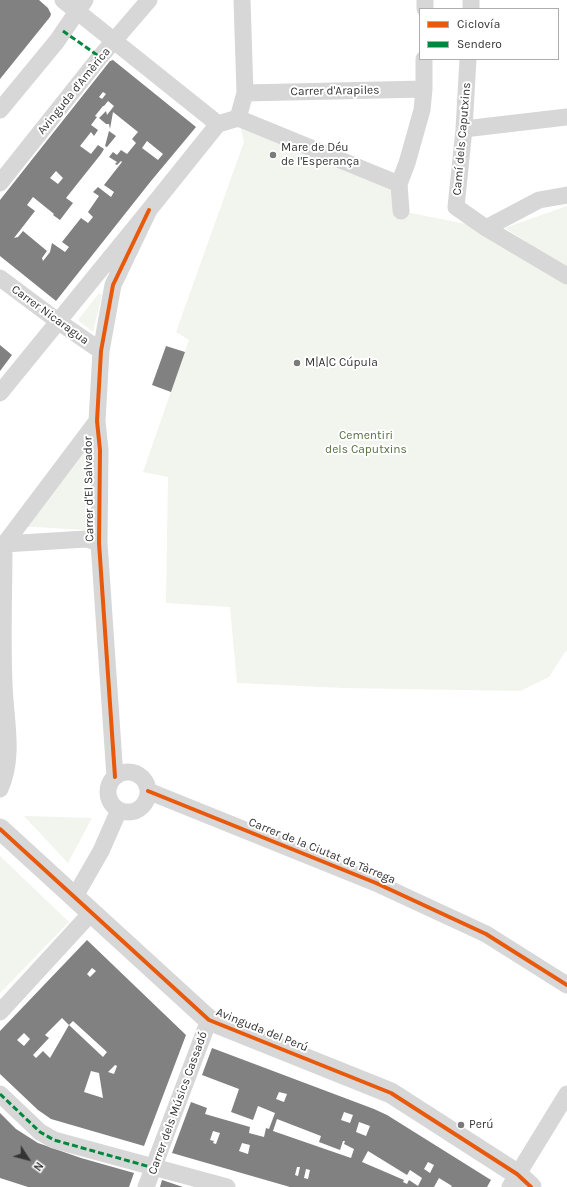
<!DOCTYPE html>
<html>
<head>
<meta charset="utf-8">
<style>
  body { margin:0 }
  #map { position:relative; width:567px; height:1187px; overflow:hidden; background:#fff; font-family:Karla,sans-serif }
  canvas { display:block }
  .legend { position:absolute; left:419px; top:8px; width:140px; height:52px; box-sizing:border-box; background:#fff; border:1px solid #adadad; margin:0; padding:5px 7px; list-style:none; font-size:12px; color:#333 }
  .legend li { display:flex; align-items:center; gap:8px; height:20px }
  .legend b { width:20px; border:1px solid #adadad }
  .north { position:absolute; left:8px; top:1139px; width:40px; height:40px; -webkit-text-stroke:3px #fff; paint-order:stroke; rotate:126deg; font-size:11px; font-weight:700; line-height:16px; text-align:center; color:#333 }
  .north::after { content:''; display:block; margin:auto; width:14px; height:18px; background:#333; clip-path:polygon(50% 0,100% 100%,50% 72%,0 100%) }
</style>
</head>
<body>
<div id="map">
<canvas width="567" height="1187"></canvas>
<ul class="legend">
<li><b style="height:5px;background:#e8590c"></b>Ciclovía</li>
<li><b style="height:5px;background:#00873e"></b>Sendero</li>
</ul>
<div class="north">N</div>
</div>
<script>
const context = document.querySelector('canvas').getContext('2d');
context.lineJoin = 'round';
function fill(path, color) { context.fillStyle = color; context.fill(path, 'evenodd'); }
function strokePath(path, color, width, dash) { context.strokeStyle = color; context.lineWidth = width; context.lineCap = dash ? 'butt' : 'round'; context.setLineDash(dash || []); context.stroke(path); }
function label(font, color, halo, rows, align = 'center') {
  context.font = font + ' Karla,sans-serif'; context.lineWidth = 4; context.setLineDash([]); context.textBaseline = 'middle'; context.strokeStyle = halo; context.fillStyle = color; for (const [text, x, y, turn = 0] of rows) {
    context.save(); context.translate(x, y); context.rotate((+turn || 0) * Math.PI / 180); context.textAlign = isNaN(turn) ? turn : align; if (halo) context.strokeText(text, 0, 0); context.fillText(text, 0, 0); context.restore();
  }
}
const green = new Path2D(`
  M 238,118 L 399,184 L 401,211 L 486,228 L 567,276 L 567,651 L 565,652 L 549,677 L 520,691 L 345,688 L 237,683 L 230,607 L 166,603 L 168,477 L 143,472 L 189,340 L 176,332 L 244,142 Z
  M 567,206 L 567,268 L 505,228 Z
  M 99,293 L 102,295 L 93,332 L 78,320 Z
  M 90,437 L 87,530 L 16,526 Z
  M 24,816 L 92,818 L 68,863 Z
  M 0,856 L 69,922 L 0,993 Z`);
const building = new Path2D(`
  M 0,0 L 39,0 L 48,8 L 51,14 L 50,17 L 0,79 Z
  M 113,60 L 196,127 L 151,181 L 56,301 L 0,256 L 0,200 L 110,61 ZM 103,92 L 106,94 L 102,99 L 99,97 ZM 108,101 L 114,106 L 107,115 L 106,111 L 99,118 L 106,124 L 109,124 L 110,129 L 113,112 L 138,132 L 132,139 L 136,143 L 127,154 L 121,150 L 117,155 L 113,152 L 109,157 L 117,162 L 115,164 L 117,165 L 121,161 L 122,162 L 104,185 L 114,192 L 111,197 L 98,187 L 93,192 L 99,196 L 88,212 L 93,217 L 88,223 L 81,218 L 62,242 L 69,247 L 65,252 L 52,243 L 50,252 L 43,261 L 42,258 L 47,251 L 23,231 L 18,237 L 14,238 L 35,211 L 27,205 L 33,197 L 54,214 L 53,215 L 60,220 L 73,203 L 66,198 L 101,154 L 104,149 L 98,145 L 91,154 L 80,146 L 91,132 L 94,136 L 98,130 L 91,125 L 97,117 L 95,116 L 103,106 L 104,106 ZM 147,141 L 163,154 L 158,160 L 142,148 ZM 56,171 L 63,178 L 58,184 L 50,178 Z
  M 109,131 L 116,136 L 107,147 L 105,146 Z
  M 0,345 L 12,355 L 0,371 Z
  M 166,346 L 185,352 L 171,392 L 152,385 Z
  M 87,940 L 186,1035 L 144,1146 L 51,1119 L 38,1110 L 0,1074 L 0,1031 ZM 92,968 L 96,971 L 90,977 L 87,974 ZM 62,1018 L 69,1025 L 73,1021 L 107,1052 L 103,1057 L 69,1025 L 50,1058 L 43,1051 L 36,1058 L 33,1055 L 49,1038 L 45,1035 ZM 24,1033 L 30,1039 L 24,1046 L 17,1040 ZM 115,1065 L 117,1066 L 114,1074 L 108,1072 ZM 91,1071 L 99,1073 L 103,1098 L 84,1092 Z
  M 212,1048 L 374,1109 L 387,1115 L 491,1180 L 487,1187 L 451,1187 L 452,1186 L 439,1178 L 434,1187 L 290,1187 L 172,1153 L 191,1102 L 207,1108 L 205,1114 L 250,1127 L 249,1133 L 264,1137 L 266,1128 L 269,1129 L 275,1113 L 258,1106 L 253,1120 L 231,1112 L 239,1089 L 202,1075 ZM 279,1092 L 287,1094 L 284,1102 L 276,1099 ZM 344,1112 L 353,1115 L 350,1123 L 341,1120 ZM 277,1119 L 321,1136 L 319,1142 L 340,1150 L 343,1141 L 345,1141 L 344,1144 L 354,1149 L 351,1158 L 273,1131 ZM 359,1122 L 370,1126 L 366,1136 L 356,1132 ZM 213,1131 L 220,1133 L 216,1144 L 213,1143 L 214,1141 L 210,1140 ZM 242,1143 L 250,1145 L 248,1154 L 239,1151 ZM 368,1151 L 407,1175 L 410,1170 L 422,1178 L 418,1186 L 409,1180 L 407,1184 L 403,1182 L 404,1180 L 362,1162 ZM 428,1162 L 434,1165 L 430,1173 L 424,1169 ZM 297,1167 L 300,1167 L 298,1176 L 295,1175 ZM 306,1169 L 310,1170 L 308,1179 L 304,1178 Z
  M 0,1113 L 16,1129 L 38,1143 L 81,1158 L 134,1173 L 129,1187 L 28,1187 L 0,1178 Z
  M 162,1180 L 183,1187 L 160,1187 Z`);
const minor = new Path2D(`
  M 63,0 L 218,124
  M 425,9 L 425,0
  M 471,9 L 471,0
  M 468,59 L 464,129 L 456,207 L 486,228 L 567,276
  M 245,93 L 424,89
  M 0,110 L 57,41 L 85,0
  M 238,118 L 399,184
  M 238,118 L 245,93 L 242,0
  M 464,129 L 567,117
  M 0,183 L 100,57 L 149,0
  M 401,211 L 399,184 L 407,163 L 422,110 L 424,89 L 424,59
  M 486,228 L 539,200 L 567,195
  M 0,278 L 59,322 L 101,351
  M 0,393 L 149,210 L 218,124 L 238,118
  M 4,544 L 86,539 L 99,543
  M 0,550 L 97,421
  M108 792a20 20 0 1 1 40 0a20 20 0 1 1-40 0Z
  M 115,777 L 99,543 L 100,450 L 97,421 L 101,351 L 113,285 L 149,210
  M 0,789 C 15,756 5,719 4,684 C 2,638 4,591 4,544
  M 148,791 L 376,883 L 486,934 L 567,985
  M 74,898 L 101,851 L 119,810
  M 0,1012 L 91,913
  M 0,1094 L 40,1132 L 54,1140 L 227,1187
  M 146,1187 L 209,1020
  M 510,1187 L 567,1094`);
const tertiary = new Path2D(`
  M 0,829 L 209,1020 L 391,1093 L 517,1174 L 531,1187`);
const quiet = new Path2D(`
  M 63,31 L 100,57
  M 0,1094 L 40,1132 L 54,1140 L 154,1168`);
const cycleway = new Path2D(`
  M 115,777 L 99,543 L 100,450 L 97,421 L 101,351 L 113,285 L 149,210
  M 148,791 L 376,883 L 486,934 L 567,985
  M 0,829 L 209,1020 L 391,1093 L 517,1174 L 531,1187`);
const markers = [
  [273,155,4,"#7a7a7a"],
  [297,363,4,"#7a7a7a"],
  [461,1125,4,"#7a7a7a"]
];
const streetNames = [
  ["Avinguda d'Amèrica",74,91,-51],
  ["Carrer d'Arapiles",335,91,-1],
  ["Camí dels Caputxins",462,139,-85],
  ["Carrer Nicaragua",50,315,36],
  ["Carrer d'El Salvador",89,489,-91],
  ["Carrer de la Ciutat de Tàrrega",322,851,22],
  ["Avinguda del Perú",262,1030,22],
  ["Carrer dels Músics Cassadó",178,1103,-70]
];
const poiNames = [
  ["Mare de Déu",281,148],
  ["de l'Esperança",281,162],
  ["M|A|C Cúpula",305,363],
  ["Perú",469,1125]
];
const parkNames = [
  ["Cementiri",366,436],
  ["dels Caputxins",366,450]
];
fill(green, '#f1f5ed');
fill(building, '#818181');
strokePath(minor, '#d7d7d7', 17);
strokePath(tertiary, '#d7d7d7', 21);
strokePath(quiet, '#00873e', 3, [6, 3]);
strokePath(cycleway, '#e8590c', 4);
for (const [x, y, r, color] of markers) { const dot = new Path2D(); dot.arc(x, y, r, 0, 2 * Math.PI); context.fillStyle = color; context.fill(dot); strokePath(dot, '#fff', 1.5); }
label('12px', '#333', '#fff', streetNames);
label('12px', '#333', '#fff', poiNames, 'left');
label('12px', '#56703f', '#fff', parkNames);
</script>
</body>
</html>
